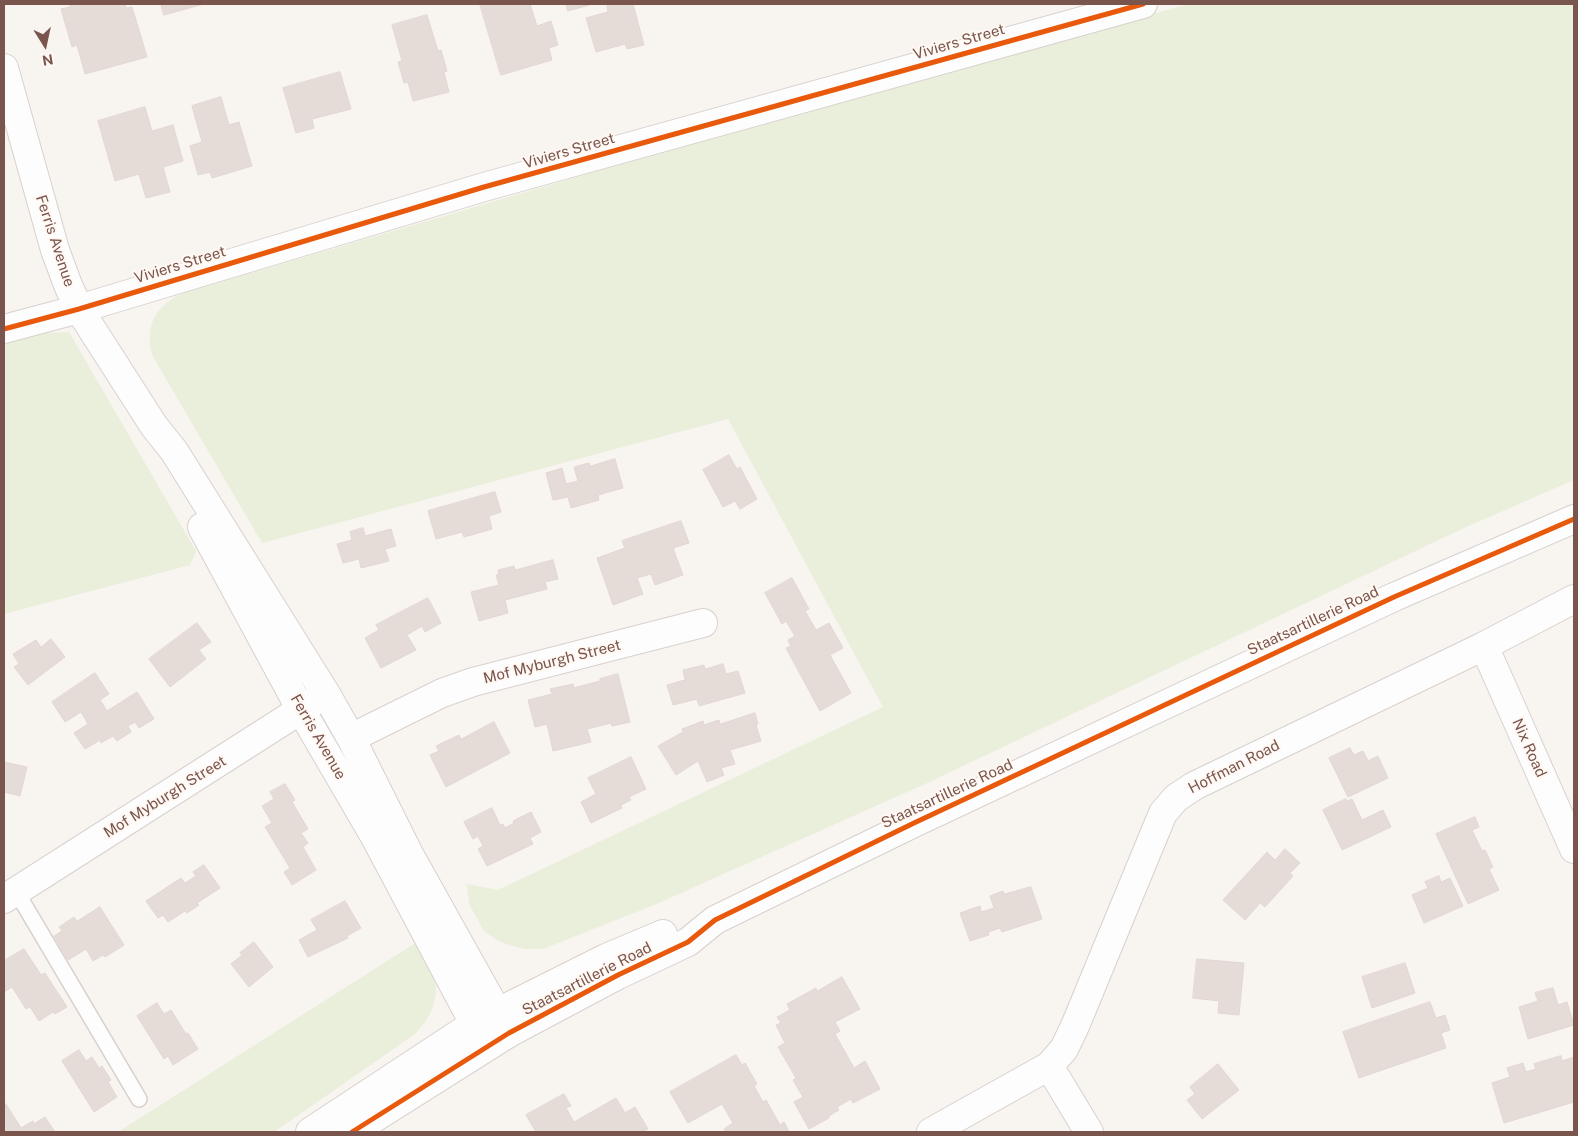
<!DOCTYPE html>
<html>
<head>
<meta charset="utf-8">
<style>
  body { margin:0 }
  #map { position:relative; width:1578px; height:1136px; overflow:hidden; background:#f8f4f0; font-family:"Public Sans",sans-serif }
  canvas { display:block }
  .frame { position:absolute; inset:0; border:5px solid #79554e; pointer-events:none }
  .north { position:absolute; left:20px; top:20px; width:50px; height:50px; -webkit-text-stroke:4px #fff8f3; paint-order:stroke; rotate:170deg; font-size:14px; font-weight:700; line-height:20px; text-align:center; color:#79554e }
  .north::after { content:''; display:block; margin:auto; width:18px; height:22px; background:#79554e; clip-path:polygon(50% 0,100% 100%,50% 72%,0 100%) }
</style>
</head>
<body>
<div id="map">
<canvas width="1578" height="1136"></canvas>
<div class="frame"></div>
<div class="north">N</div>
</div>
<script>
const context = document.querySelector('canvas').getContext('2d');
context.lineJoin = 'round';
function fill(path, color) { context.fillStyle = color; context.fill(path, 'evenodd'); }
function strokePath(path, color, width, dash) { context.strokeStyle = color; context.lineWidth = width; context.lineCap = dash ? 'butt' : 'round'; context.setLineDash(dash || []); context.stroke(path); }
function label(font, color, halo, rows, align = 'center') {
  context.font = font + ' "Public Sans",sans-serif'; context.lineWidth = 4; context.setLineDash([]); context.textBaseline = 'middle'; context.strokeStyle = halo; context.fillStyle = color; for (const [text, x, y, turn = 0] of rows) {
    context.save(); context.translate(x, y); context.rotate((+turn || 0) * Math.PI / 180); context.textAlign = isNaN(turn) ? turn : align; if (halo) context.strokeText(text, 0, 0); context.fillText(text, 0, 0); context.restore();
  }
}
const green = new Path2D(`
  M 1189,4 L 1574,4 L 1574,480 L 1466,527 L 925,784 L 654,905 L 543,949 L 525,949 L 508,945 L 495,939 L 484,931 L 469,904 L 467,884 L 498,890 L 883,707 L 728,419 L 262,543 L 152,355 C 145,325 155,306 183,293 L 655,154 Z
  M 69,332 L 196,551 L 190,565 L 4,614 L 4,344 L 44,333 Z
  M 417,942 C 422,951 428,960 432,969 C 442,993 432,1017 415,1034 L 274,1132 L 118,1132 Z`);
const building = new Path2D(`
  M 69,4 L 125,4 L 126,8 L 132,7 L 147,57 L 85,74 L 77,45 L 72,47 L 61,9 L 70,7 Z
  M 161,4 L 204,4 L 164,15 Z
  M 480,4 L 530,4 L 537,26 L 551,21 L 558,45 L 549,48 L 552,60 L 501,75 Z
  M 566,4 L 593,4 L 568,11 Z
  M 614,4 L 633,4 L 644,45 L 627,49 L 625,44 L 596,52 L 586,18 L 608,12 L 607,6 Z
  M 427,15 L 438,51 L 441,50 L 447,71 L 444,72 L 449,92 L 413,101 L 408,82 L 404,83 L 398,62 L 402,61 L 392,25 Z
  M 340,72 L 351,109 L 312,119 L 314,128 L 296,133 L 283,88 Z
  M 221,97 L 229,125 L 239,122 L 252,166 L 212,178 L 210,172 L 198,175 L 190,146 L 202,142 L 192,106 Z
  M 145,107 L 152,131 L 173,125 L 183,161 L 163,167 L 170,192 L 146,198 L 139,174 L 115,181 L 98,121 Z
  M 729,455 L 737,469 L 740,467 L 757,499 L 740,509 L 735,501 L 723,507 L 703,470 Z
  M 615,459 L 623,488 L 598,495 L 599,500 L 571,508 L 568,497 L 553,500 L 546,473 L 562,468 L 566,484 L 578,481 L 574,467 L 589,463 L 590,466 Z
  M 495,492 L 501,512 L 489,516 L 492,529 L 464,537 L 462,532 L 436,539 L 428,511 Z
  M 681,521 L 689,543 L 673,548 L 683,575 L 655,585 L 651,574 L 637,578 L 643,594 L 613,605 L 597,558 L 625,548 L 622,541 Z
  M 363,528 L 365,536 L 391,529 L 396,546 L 385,549 L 389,561 L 361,568 L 359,559 L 343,563 L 337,544 L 352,540 L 350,532 Z
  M 553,560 L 558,579 L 545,582 L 547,589 L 505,600 L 508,613 L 479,621 L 471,592 L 499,585 L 496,575 L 499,574 L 498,570 L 514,566 L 515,570 Z
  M 792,578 L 809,609 L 805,611 L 816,630 L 829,623 L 843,648 L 830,655 L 851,693 L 820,711 L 786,648 L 791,646 L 788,640 L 795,636 L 786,621 L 782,624 L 765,593 Z
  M 428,598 L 441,623 L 425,632 L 422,626 L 407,635 L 416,650 L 381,668 L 365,638 L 379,630 L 376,625 Z
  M 197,623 L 211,642 L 199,650 L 206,659 L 170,687 L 149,659 Z
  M 51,639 L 65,657 L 28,685 L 14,667 L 19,664 L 13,654 L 36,640 L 41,647 Z
  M 723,664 L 726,674 L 738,671 L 745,693 L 699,706 L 697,699 L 673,705 L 667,685 L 685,680 L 683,670 L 704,665 L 705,669 Z
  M 95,673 L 109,694 L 100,700 L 107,711 L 137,692 L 154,719 L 139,728 L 135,722 L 128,726 L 131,732 L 117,741 L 113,736 L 101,743 L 100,740 L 85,749 L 74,733 L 88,724 L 81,712 L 65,722 L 52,702 Z
  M 618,674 L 630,722 L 612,726 L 611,723 L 587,729 L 591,742 L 553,751 L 547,724 L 535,727 L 528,700 L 552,694 L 550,689 L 573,684 L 574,688 L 600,681 L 600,679 Z
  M 755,713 L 758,724 L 756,725 L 761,741 L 730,750 L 735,764 L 721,768 L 724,775 L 707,782 L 698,761 L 676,775 L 658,746 L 683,732 L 682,729 L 703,721 L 704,725 L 719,720 L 720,724 Z
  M 494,722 L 510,753 L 446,787 L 430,755 L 439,751 L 436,746 L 459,735 L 461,739 Z
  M 1350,748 L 1354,755 L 1363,751 L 1368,761 L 1378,756 L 1388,778 L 1348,797 L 1329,758 Z
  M 631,757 L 646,789 L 629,797 L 631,800 L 621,805 L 622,808 L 591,823 L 581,802 L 596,794 L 588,778 Z
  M 4,762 L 27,767 L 20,796 L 4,792 Z
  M 285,784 L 295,800 L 292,802 L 308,829 L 301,833 L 308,843 L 303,847 L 316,870 L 292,885 L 284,872 L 290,868 L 265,827 L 272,823 L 262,806 L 274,799 L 270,792 Z
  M 1346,799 L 1347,801 L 1352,799 L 1362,820 L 1383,810 L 1391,827 L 1342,850 L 1323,810 Z
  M 492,808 L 500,825 L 503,824 L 505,828 L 514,823 L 513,821 L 531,812 L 541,832 L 530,838 L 533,844 L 487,866 L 478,849 L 483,846 L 478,836 L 473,839 L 464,822 Z
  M 1475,817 L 1479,827 L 1472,830 L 1482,851 L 1485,850 L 1493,867 L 1489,869 L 1499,890 L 1468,904 L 1436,834 Z
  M 1285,849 L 1300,863 L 1290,873 L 1293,876 L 1265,907 L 1260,903 L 1245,920 L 1223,900 L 1267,852 L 1275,860 Z
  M 204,865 L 220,888 L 197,903 L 199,905 L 187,913 L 185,911 L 168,922 L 163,915 L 158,918 L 146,901 L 181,878 L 185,883 L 196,876 L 193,872 Z
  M 1439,876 L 1441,882 L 1450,878 L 1463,906 L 1424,923 L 1412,895 L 1428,888 L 1425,882 Z
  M 1031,887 L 1042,919 L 1002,932 L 1000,928 L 988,932 L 989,935 L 970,941 L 960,913 L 980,906 L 981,912 L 994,908 L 990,896 L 1003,891 L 1004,894 Z
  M 345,901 L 361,928 L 347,936 L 348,938 L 308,957 L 299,940 L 317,930 L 311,920 Z
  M 100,907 L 124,945 L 105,957 L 103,955 L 93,961 L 86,949 L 68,960 L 54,936 L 62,931 L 59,927 L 74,917 L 77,921 Z
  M 254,942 L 273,967 L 249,987 L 231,964 L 242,955 L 240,953 Z
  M 24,949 L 41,975 L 45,973 L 67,1007 L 55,1014 L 53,1012 L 39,1021 L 30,1007 L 26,1009 L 12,987 L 4,992 L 4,961 Z
  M 1197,959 L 1244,963 L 1239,1015 L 1218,1013 L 1219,1001 L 1193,998 Z
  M 1405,963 L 1415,993 L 1372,1008 L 1362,977 Z
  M 842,977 L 860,1009 L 835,1022 L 840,1031 L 835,1034 L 854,1068 L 865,1061 L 880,1089 L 853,1103 L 851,1099 L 837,1107 L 839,1110 L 829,1116 L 829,1118 L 809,1129 L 794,1102 L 803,1097 L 793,1080 L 796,1078 L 778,1047 L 785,1043 L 776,1025 L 781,1023 L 777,1017 L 790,1010 L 787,1004 L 816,988 L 817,991 Z
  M 1553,988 L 1558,1005 L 1567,1002 L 1574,1025 L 1528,1039 L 1519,1007 L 1538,1001 L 1535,993 Z
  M 1430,1002 L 1436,1018 L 1445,1015 L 1450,1030 L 1441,1033 L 1446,1048 L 1359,1078 L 1343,1032 Z
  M 157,1003 L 164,1014 L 171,1010 L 186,1034 L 188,1033 L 198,1049 L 173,1065 L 168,1056 L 164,1059 L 137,1016 Z
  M 79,1050 L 86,1061 L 92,1057 L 99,1068 L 102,1066 L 111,1080 L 108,1082 L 117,1097 L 94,1112 L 62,1061 Z
  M 736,1055 L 742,1065 L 745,1063 L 757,1084 L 754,1086 L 763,1102 L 766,1100 L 780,1125 L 784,1122 L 789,1132 L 726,1132 L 724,1129 L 733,1123 L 722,1104 L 688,1123 L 670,1092 Z
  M 1561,1056 L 1562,1061 L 1574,1057 L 1574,1102 L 1504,1123 L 1492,1083 L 1510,1077 L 1507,1068 L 1523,1063 L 1526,1072 L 1536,1069 L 1534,1064 Z
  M 1218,1064 L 1239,1090 L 1202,1119 L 1187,1100 L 1195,1094 L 1190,1087 Z
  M 564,1094 L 571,1106 L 566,1108 L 574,1122 L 616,1098 L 625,1113 L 635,1107 L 648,1129 L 642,1132 L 536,1132 L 526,1115 Z
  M 6,1104 L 21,1128 L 33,1121 L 34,1124 L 45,1117 L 55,1132 L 4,1132 L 4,1106 Z`);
const service = new Path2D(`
  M 16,891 L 139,1099`);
const minor = new Path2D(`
  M 4,68 L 55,250 L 68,285 L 79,309 L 154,426 L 174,451 L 326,694 L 351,738 L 409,854 L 509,1033
  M 4,329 L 79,309 L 484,187 L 1143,4
  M 202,527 L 301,710 L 375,837 L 486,1046
  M 1484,646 L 1574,849
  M 351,738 L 442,693 L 473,682 L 703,623
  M 4,899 L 316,700
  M 1049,1066 L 1089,1132
  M 931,1132 L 1049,1066 L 1064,1049 L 1075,1026 L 1163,813 L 1176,798 L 1194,786 L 1484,646 L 1574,599`);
const tertiary = new Path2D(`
  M 310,1132 L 474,1024 L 606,958 L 663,934
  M 352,1132 L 509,1033 L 618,975 L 688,942 L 715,920 L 914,823 L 1394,597 L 1574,519`);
const cycleway = new Path2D(`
  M 4,329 L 79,309 L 484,187 L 1143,4
  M 352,1132 L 509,1033 L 618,975 L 688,942 L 715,920 L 914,823 L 1394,597 L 1574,519`);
const streetNames = [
  ["Viviers Street",959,42,-16],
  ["Viviers Street",569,151,-16],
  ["Ferris Avenue",55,241,72],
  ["Viviers Street",180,265,-17],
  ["Staatsartillerie Road",1313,621,-25],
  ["Mof Myburgh Street",552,662,-14],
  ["Ferris Avenue",318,737,60],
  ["Nix Road",1529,748,66],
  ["Hoffman Road",1234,767,-27],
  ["Staatsartillerie Road",947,794,-25],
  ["Mof Myburgh Street",165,797,-32],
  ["Staatsartillerie Road",587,979,-27]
];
fill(green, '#e9efdb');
fill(building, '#e5dbd7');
strokePath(building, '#e2d6d2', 1);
strokePath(service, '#d8d1ce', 18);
strokePath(minor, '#d8d1ce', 30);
strokePath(tertiary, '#d8d1ce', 30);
strokePath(service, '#fefdfd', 15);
strokePath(minor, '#fefdfd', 28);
strokePath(tertiary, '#fefdfd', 28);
strokePath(cycleway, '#e8590c', 5);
label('15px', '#79554e', '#fff8f3', streetNames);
</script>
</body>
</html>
